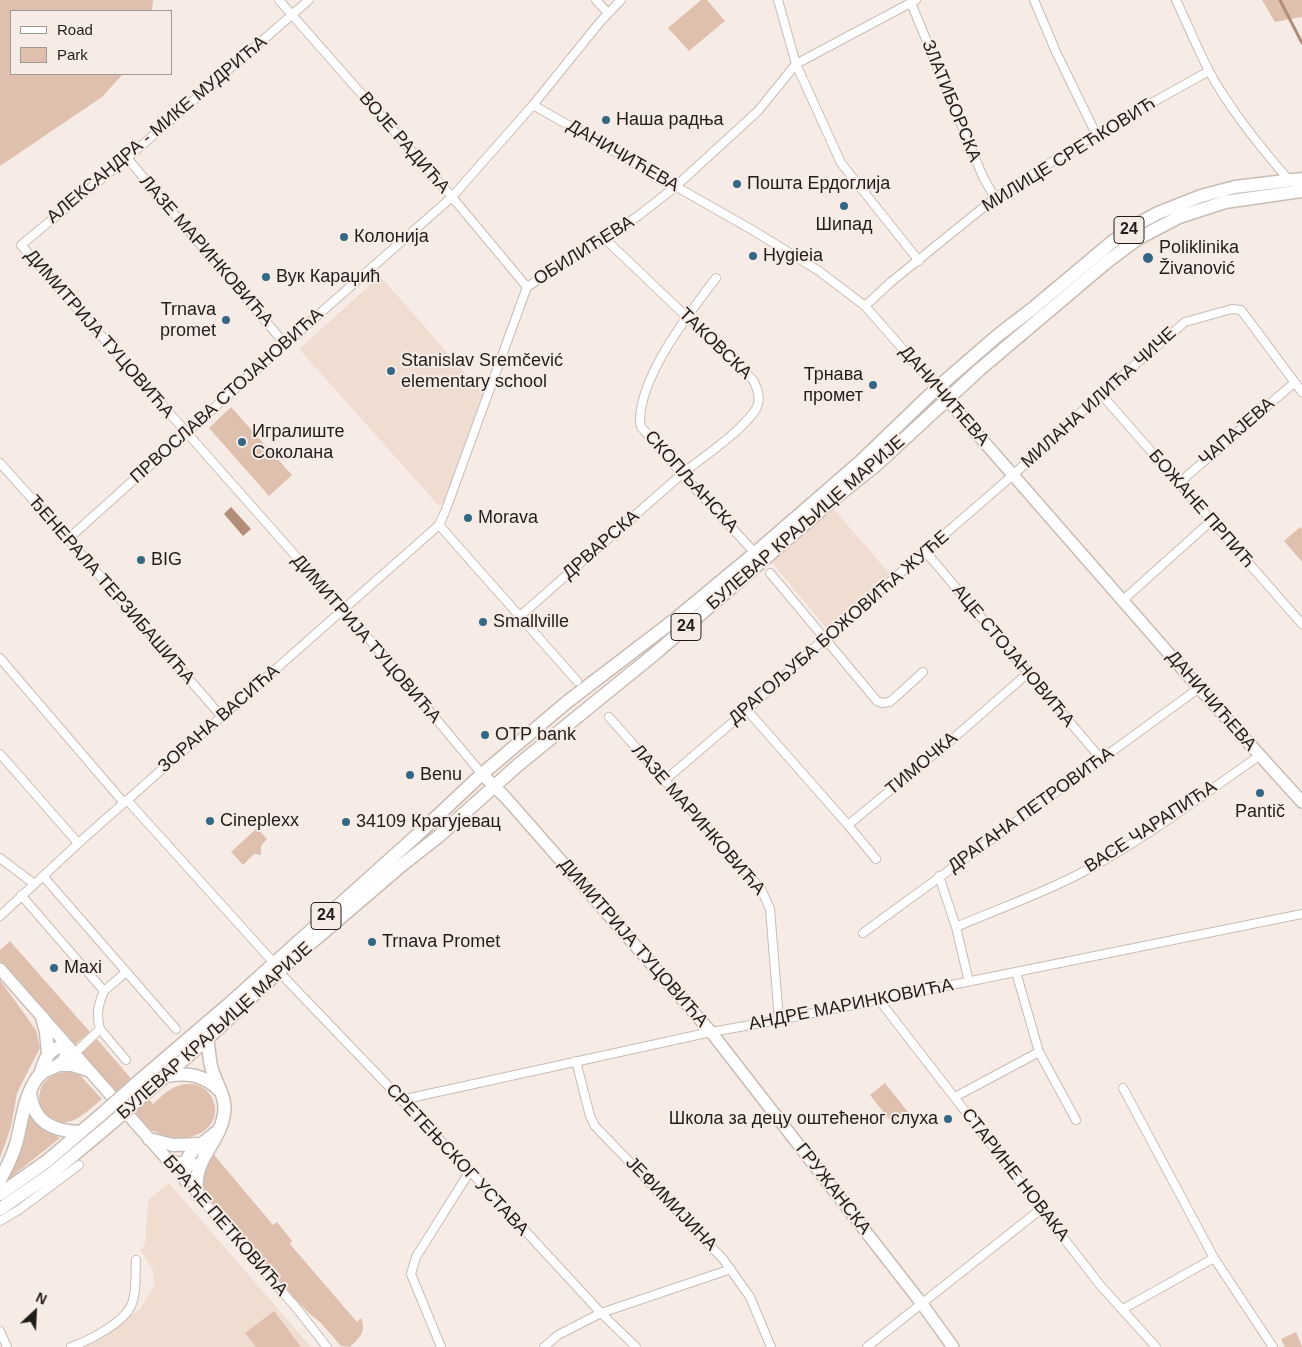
<!DOCTYPE html>
<html>
<head>
<meta charset="utf-8">
<style>
  body { margin:0 }
  #map { position:relative; width:1302px; height:1347px; overflow:hidden; background:#f7ece5; font-family:Helvetica,sans-serif }
  canvas { display:block }
  .legend { position:absolute; left:10px; top:10px; width:162px; height:65px; box-sizing:border-box; background:#f7ece5; border:1px solid #a19994; margin:0; padding:6px 9px; list-style:none; font-size:15px; color:#211d1b }
  .legend li { display:flex; align-items:center; gap:10px; height:25px }
  .legend b { width:25px; border:1px solid #a19994 }
  .north { position:absolute; left:10px; top:1287px; width:50px; height:50px; -webkit-text-stroke:4px #f7ece5; paint-order:stroke; rotate:25deg; font-size:14px; font-weight:700; line-height:20px; text-align:center; color:#211d1b }
  .north::after { content:''; display:block; margin:auto; width:18px; height:22px; background:#211d1b; clip-path:polygon(50% 0,100% 100%,50% 72%,0 100%) }
</style>
</head>
<body>
<div id="map">
<canvas width="1302" height="1347"></canvas>
<ul class="legend">
<li><b style="height:6px;background:#fff"></b>Road</li>
<li><b style="height:14px;background:#dfc0ae"></b>Park</li>
</ul>
<div class="north">N</div>
</div>
<script>
const context = document.querySelector('canvas').getContext('2d');
context.lineJoin = 'round';
function fill(path, color) { context.fillStyle = color; context.fill(path, 'evenodd'); }
function strokePath(path, color, width, dash) { context.strokeStyle = color; context.lineWidth = width; context.lineCap = dash ? 'butt' : 'round'; context.setLineDash(dash || []); context.stroke(path); }
function label(font, color, halo, rows, align = 'center') {
  context.font = font + ' Helvetica,sans-serif'; context.lineWidth = 4; context.setLineDash([]); context.textBaseline = 'middle'; context.strokeStyle = halo; context.fillStyle = color; for (const [text, x, y, turn = 0] of rows) {
    context.save(); context.translate(x, y); context.rotate((+turn || 0) * Math.PI / 180); context.textAlign = isNaN(turn) ? turn : align; if (halo) context.strokeText(text, 0, 0); context.fillText(text, 0, 0); context.restore();
  }
}
const built = new Path2D(`
  M 380,276 L 483,393 L 444,501 L 439,506 L 299,349 Z
  M 831,506 L 890,574 L 827,629 L 769,559 Z
  M 169,1183 L 311,1347 L 86,1347 L 140,1309 L 155,1284 L 152,1268 L 140,1250 L 145,1245 L 148,1200 Z`);
const green = new Path2D(`
  M 0,0 L 153,0 L 152,11 L 11,11 L 11,74 L 123,74 L 102,97 L 0,166 Z
  M 701,0 L 707,0 L 725,21 L 689,51 L 668,28 Z
  M 1262,0 L 1302,0 L 1302,17 L 1275,22 Z
  M 231,407 L 292,475 L 269,496 L 209,428 Z
  M 1300,527 L 1302,529 L 1302,562 L 1284,541 Z
  M 257,828 L 267,839 L 261,846 L 261,855 L 254,854 L 243,865 L 231,852 Z
  M 10,941 L 90,1032 L 75,1045 L 0,961 L 0,950 Z
  M 0,980 L 36,1030 L 40,1048 L 17,1093 L 11,1127 L 0,1158 Z
  M 97,1039 L 153,1104 C 161,1097 168,1089 178,1086 C 213,1072 235,1126 190,1137 C 173,1140 157,1135 143,1125 L 81,1053 Z
  M 68,1072 L 80,1075 L 102,1099 C 92,1107 80,1120 67,1122 C 35,1127 25,1074 68,1072 Z
  M 885,1083 L 908,1112 L 893,1124 L 870,1095 Z
  M 28,1108 C 34,1124 46,1131 60,1138 L 6,1181 Z
  M 214,1147 L 215,1156 L 273,1225 L 277,1222 L 292,1241 L 290,1244 L 357,1322 L 361,1318 C 367,1332 359,1338 350,1347 L 341,1346 L 321,1323 L 311,1315 L 297,1301 L 208,1198 C 199,1176 205,1167 214,1147 Z
  M 274,1311 L 301,1347 L 256,1347 L 245,1333 Z
  M 1296,1332 L 1302,1347 L 1285,1347 L 1281,1339 Z`);
const water = new Path2D(`
  M 231,507 L 251,529 L 243,536 L 224,514 Z`);
const stream = new Path2D(`
  M 1280,0 L 1302,43`);
const street = new Path2D(`
  M 279,0 L 452,197 L 527,287
  M 309,0 L 127,158 L 21,245 L 377,648 L 482,774
  M 596,0 L 608,13
  M 778,0 L 796,64 L 841,163 L 919,261
  M 1034,0 L 1056,52 L 1096,134
  M 1176,0 C 1187,23 1197,48 1209,71 C 1229,108 1261,148 1289,180
  M 911,3 L 983,177 L 995,198
  M 533,105 L 754,231 L 819,271 L 865,306 L 937,388
  M 127,158 L 285,344
  M 716,278 C 689,313 640,376 640,421 L 641,427 L 682,474 L 755,553
  M 865,306 L 891,282 L 995,198 L 1096,134 L 1209,71
  M 1101,394 L 1302,624
  M 0,463 L 68,539 L 221,716
  M 1179,483 L 1295,382
  M 439,525 L 577,681
  M 68,539 L 285,344 L 452,197 L 533,105 L 600,22 L 621,0
  M 925,551 L 1102,760
  M 770,573 L 877,701 L 882,703 L 890,702 L 923,672
  M 1122,601 L 1211,521
  M 520,616 C 574,569 628,521 682,474 C 704,456 737,435 754,412 C 762,402 759,391 753,380 L 605,239
  M 0,658 L 124,803
  M 747,710 L 848,825
  M 609,717 L 761,889 L 770,909 L 779,1020
  M 0,754 L 78,843
  M 665,780 L 747,710 L 825,638 L 1013,475 L 1101,394 L 1185,322 L 1232,309 L 1241,310 L 1302,392
  M 127,800 L 274,963
  M 0,858 L 34,884
  M 876,859 L 848,825 L 956,736 L 1028,673
  M 43,876 L 176,1029
  M 939,876 L 956,927 L 969,982
  M 21,895 L 104,991 C 98,1005 96,1014 100,1029 L 74,1054
  M 0,916 L 83,839 L 439,525 L 445,512 L 527,287 L 638,216 L 675,187 L 758,111 L 796,64 L 916,0
  M 956,927 C 998,909 1041,894 1081,873 C 1144,840 1201,796 1259,756
  M 863,933 L 1199,688
  M 279,972 L 470,1171 L 601,1313 L 636,1347
  M 1016,972 L 1039,1052 L 1076,1120
  M 104,991 L 126,972
  M 879,1000 L 1100,1285 L 1156,1347
  M 100,1029 L 126,1060
  M 576,1061 L 590,1116 L 595,1126 L 723,1259 L 750,1297 L 771,1347
  M 1123,1088 L 1214,1258 L 1273,1347
  M 955,1097 L 1039,1052
  M 401,1100 L 711,1032 L 779,1020 L 1302,914
  M 196,1193 L 294,1305 L 327,1347
  M 0,1221 L 20,1209 L 79,1165
  M 1123,1309 L 1214,1258
  M 0,1331 L 7,1347
  M 71,1347 C 88,1341 123,1323 131,1306 C 137,1293 135,1274 136,1260
  M 441,1347 L 411,1274 L 416,1257 L 470,1171
  M 544,1347 L 558,1335 L 601,1313 L 731,1269
  M 867,1347 L 1041,1209`);
const secondary = new Path2D(`
  M 937,388 L 1199,688 L 1302,802
  M 482,774 L 506,798 L 711,1032 L 922,1304 L 953,1347
  M 0,969 L 167,1159`);
const primary = new Path2D(`
  M 42,1017 L 46,1032 L 48,1053
  M 61,1065 L 72,1065 L 88,1070
  M 167,1076 C 188,1072 205,1075 220,1091
  M 139,1081 L 229,1004 L 416,836 L 482,774 L 567,702 L 673,621 L 755,553 L 860,462 L 937,388 L 997,336 L 1032,309 L 1112,242 L 1141,222 L 1158,213 L 1201,196 L 1235,187 L 1302,179
  M 148,1091 L 207,1039 L 290,961 L 402,865 L 439,836 L 518,765 L 657,652 L 830,502 L 875,466 L 979,370 L 1108,261 L 1139,238 L 1179,217 L 1225,202 L 1302,191
  M 30,1092 C 33,1122 52,1131 80,1132
  M 149,1139 L 173,1145 L 200,1144
  M 167,1159 L 176,1163 L 192,1164
  M 0,1180 C 6,1169 12,1157 16,1144 C 22,1123 23,1101 35,1081 C 46,1062 65,1074 68,1047 C 49,1045 44,1060 40,1075
  M 186,1181 C 181,1151 198,1149 215,1133
  M 0,1194 L 47,1161 L 103,1113
  M 198,1195 C 190,1161 220,1144 224,1114 C 227,1096 215,1083 211,1066 C 209,1057 209,1048 207,1039
  M 0,1209 L 51,1174 L 112,1123`);
const primaryBridge = new Path2D(`
  M 103,1113 L 139,1081
  M 112,1123 L 148,1091`);
const markers = [
  [606,120,5,"#336783"],
  [737,184,5,"#336783"],
  [844,206,5,"#336783"],
  [344,237,5,"#336783"],
  [753,256,5,"#336783"],
  [1148,258,6,"#336783"],
  [266,277,5,"#336783"],
  [226,320,5,"#336783"],
  [391,371,5,"#336783"],
  [873,385,5,"#336783"],
  [242,442,5,"#336783"],
  [468,518,5,"#336783"],
  [141,560,5,"#336783"],
  [483,622,5,"#336783"],
  [485,735,5,"#336783"],
  [410,775,5,"#336783"],
  [1260,793,5,"#336783"],
  [210,821,5,"#336783"],
  [346,822,5,"#336783"],
  [372,942,5,"#336783"],
  [54,968,5,"#336783"],
  [948,1119,5,"#336783"]
];
const shields = [
  [1129,230,30],
  [686,627,30],
  [326,916,30]
];
const shieldNames = [
  ["24",1129,230],
  ["24",686,627],
  ["24",326,916]
];
const streetNames = [
  ["ЗЛАТИБОРСКА",951,101,68],
  ["АЛЕКСАНДРА - МИКЕ МУДРИЋА",157,130,-40],
  ["ВОЈЕ РАДИЋА",404,143,49],
  ["МИЛИЦЕ СРЕЋКОВИЋ",1069,155,-32],
  ["ДАНИЧИЋЕВА",623,156,30],
  ["ЛАЗЕ МАРИНКОВИЋА",206,251,49],
  ["ОБИЛИЋЕВА",584,251,-32],
  ["ДИМИТРИЈА ТУЦОВИЋА",99,334,49],
  ["ТАКОВСКА",715,344,44],
  ["ПРВОСЛАВА СТОЈАНОВИЋА",227,396,-42],
  ["ДАНИЧИЋЕВА",944,396,49],
  ["МИЛАНА ИЛИЋА ЧИЧЕ",1099,398,-42],
  ["ЧАПАЈЕВА",1237,432,-41],
  ["СКОПЉАНСКА",691,482,48],
  ["БОЖАНЕ ПРПИЋ",1201,509,49],
  ["БУЛЕВАР КРАЉИЦЕ МАРИЈЕ",806,523,-41],
  ["ДРВАРСКА",601,545,-41],
  ["ЂЕНЕРАЛА ТЕРЗИБАШИЋА",111,590,49],
  ["ДРАГОЉУБА БОЖОВИЋА ЖУЋЕ",839,628,-41],
  ["ДИМИТРИЈА ТУЦОВИЋА",366,639,49],
  ["АЦЕ СТОЈАНОВИЋА",1013,656,50],
  ["ДАНИЧИЋЕВА",1211,701,49],
  ["ЗОРАНА ВАСИЋА",219,719,-41],
  ["ТИМОЧКА",922,764,-40],
  ["ДРАГАНА ПЕТРОВИЋА",1031,810,-36],
  ["ЛАЗЕ МАРИНКОВИЋА",698,820,49],
  ["ВАСЕ ЧАРАПИЋА",1151,827,-33],
  ["ДИМИТРИЈА ТУЦОВИЋА",633,943,49],
  ["АНДРЕ МАРИНКОВИЋА",851,1005,-11],
  ["БУЛЕВАР КРАЉИЦЕ МАРИЈЕ",215,1031,-42],
  ["СРЕТЕЊСКОГ УСТАВА",457,1160,47],
  ["СТАРИНЕ НОВАКА",1015,1175,52],
  ["ГРУЖАНСКА",833,1189,52],
  ["ЈЕФИМИЈИНА",671,1204,46],
  ["БРАЋЕ ПЕТКОВИЋА",225,1226,49]
];
const poiNames = [
  ["Наша радња",616,120],
  ["Пошта Ердоглија",747,184],
  ["Шипад",844,225,"center"],
  ["Колонија",354,237],
  ["Poliklinika",1159,248],
  ["Živanović",1159,269],
  ["Hygieia",763,256],
  ["Вук Караџић",276,277],
  ["Trnava",216,310,"right"],
  ["promet",216,331,"right"],
  ["Stanislav Sremčević",401,361],
  ["elementary school",401,382],
  ["Трнава",863,375,"right"],
  ["промет",863,396,"right"],
  ["Игралиште",252,432],
  ["Соколана",252,453],
  ["Morava",478,518],
  ["BIG",151,560],
  ["Smallville",493,622],
  ["OTP bank",495,735],
  ["Benu",420,775],
  ["Pantič",1260,812,"center"],
  ["Cineplexx",220,821],
  ["34109 Крагујевац",356,822],
  ["Trnava Promet",382,942],
  ["Maxi",64,968],
  ["Школа за децу оштећеног слуха",938,1119,"right"]
];
fill(built, '#f0ddd2');
fill(green, '#dfc0ae');
fill(water, '#b28e78');
strokePath(stream, '#b28e78', 3);
strokePath(street, '#c8bdb6', 10);
strokePath(secondary, '#c8bdb6', 14);
strokePath(primary, '#c8bdb6', 15);
strokePath(street, '#fff', 8);
strokePath(secondary, '#fff', 11);
strokePath(primary, '#fff', 12);
strokePath(primaryBridge, '#c8bdb6', 15, []);
strokePath(primaryBridge, '#fff', 12);
for (const [x, y, r, color] of markers) { const dot = new Path2D(); dot.arc(x, y, r, 0, 2 * Math.PI); context.fillStyle = color; context.fill(dot); strokePath(dot, '#f7ece5', 2); }
for (const [x, y, w] of shields) { const box = new Path2D(); box.roundRect(x - w / 2, y - 13.5, w, 27, 4); context.fillStyle = '#f7ece5'; context.fill(box); strokePath(box, '#211d1b', 1); }
label('bold 16px', '#211d1b', null, shieldNames);
label('18px', '#211d1b', '#f7ece5', streetNames);
label('18px', '#211d1b', '#f7ece5', poiNames, 'left');
</script>
</body>
</html>
